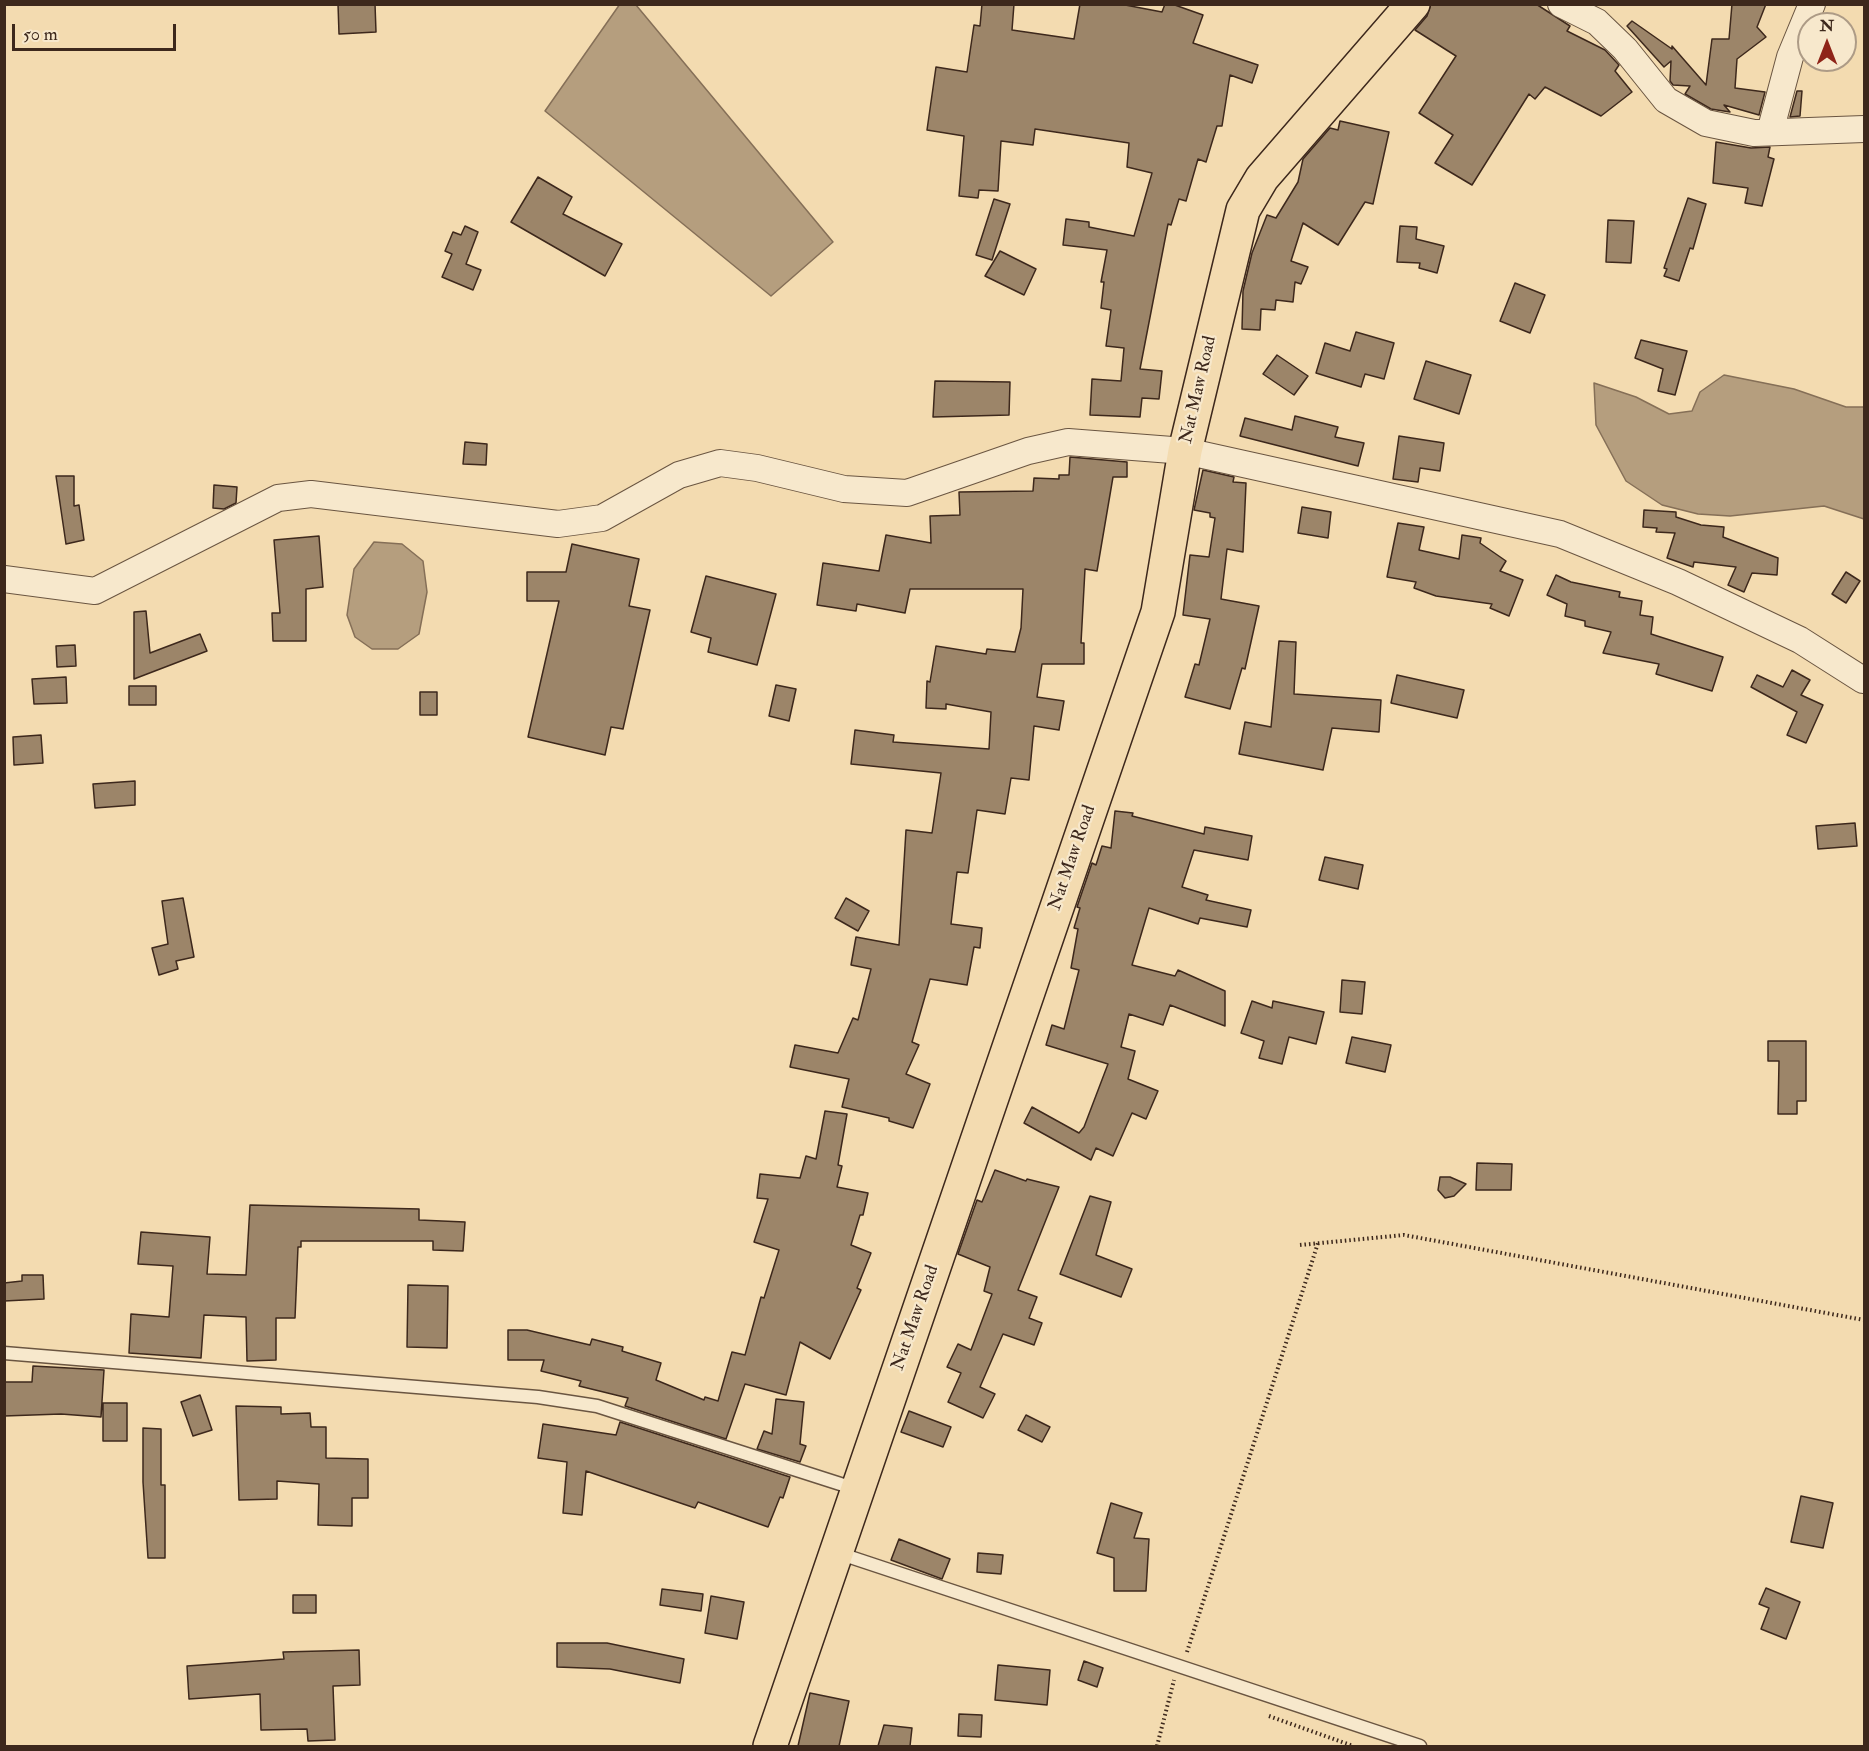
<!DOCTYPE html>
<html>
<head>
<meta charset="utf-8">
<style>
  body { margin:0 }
  #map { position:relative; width:1869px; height:1751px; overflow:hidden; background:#f3dbb0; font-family:"IM FELL Double Pica",serif }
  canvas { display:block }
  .frame { position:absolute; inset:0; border:6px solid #3d281c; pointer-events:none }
  .north { position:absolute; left:1797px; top:12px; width:60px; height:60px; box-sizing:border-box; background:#f7e8cc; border:2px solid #ad9b86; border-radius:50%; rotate:0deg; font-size:16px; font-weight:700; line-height:24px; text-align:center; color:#3d281c }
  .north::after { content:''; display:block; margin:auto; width:21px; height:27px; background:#8f2418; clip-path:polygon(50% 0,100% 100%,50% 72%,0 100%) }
  .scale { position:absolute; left:12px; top:24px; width:164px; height:27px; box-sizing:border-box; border:3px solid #3d281c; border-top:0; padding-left:8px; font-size:18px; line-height:21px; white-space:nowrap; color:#3d281c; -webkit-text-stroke:4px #f7e8cc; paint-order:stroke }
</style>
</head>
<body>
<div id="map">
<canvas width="1869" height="1751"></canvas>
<div class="frame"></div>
<div class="north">N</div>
<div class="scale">50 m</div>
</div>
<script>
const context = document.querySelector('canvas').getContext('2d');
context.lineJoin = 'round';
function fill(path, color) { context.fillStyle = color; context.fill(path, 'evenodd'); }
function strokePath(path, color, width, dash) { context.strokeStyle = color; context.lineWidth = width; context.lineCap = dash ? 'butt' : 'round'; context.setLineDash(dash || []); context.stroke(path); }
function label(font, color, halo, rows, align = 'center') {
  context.font = font + ' "IM FELL Double Pica",serif'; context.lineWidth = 4.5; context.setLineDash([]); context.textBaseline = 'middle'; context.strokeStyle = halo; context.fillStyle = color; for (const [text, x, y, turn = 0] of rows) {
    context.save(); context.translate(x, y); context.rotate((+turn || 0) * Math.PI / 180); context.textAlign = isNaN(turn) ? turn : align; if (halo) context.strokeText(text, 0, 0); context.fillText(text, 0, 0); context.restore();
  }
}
const water = new Path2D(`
  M 620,4 L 636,5 L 833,242 L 771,296 L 545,111 Z
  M 1724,375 L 1794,389 L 1846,407 L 1864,407 L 1864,519 L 1824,506 L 1730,516 L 1698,514 L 1662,505 L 1626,481 L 1596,425 L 1594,383 L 1636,397 L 1669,414 L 1692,411 L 1700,392 Z
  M 374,542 L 402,544 L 423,561 L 427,592 L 419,634 L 398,649 L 372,649 L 355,637 L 347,615 L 354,569 Z`);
const building = new Path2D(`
  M 338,4 L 375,4 L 376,32 L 339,34 Z
  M 982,4 L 1014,4 L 1012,30 L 1074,39 L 1080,4 L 1120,4 L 1162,12 L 1165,4 L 1172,4 L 1203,15 L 1193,43 L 1258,65 L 1252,83 L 1230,75 L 1222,126 L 1217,126 L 1206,162 L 1198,159 L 1186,201 L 1179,199 L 1171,225 L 1168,224 L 1140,369 L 1162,371 L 1159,399 L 1142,398 L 1140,417 L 1090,415 L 1092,379 L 1121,381 L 1124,348 L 1106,346 L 1111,310 L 1101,308 L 1104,282 L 1101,282 L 1107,250 L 1063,245 L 1066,219 L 1089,222 L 1089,227 L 1134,236 L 1152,173 L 1127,167 L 1129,143 L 1035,129 L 1033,145 L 1001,141 L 998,191 L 979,190 L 978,198 L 959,196 L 964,136 L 927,130 L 936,67 L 967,72 L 974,25 L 980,26 Z
  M 1431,4 L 1536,4 L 1570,26 L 1567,31 L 1605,50 L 1619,65 L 1615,71 L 1632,92 L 1601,116 L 1545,87 L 1535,99 L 1529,94 L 1472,185 L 1435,163 L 1453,135 L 1419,113 L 1456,56 L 1415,30 L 1427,16 Z
  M 1732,4 L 1766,4 L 1757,27 L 1766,37 L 1737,59 L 1735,88 L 1765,92 L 1759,115 L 1724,105 L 1730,112 L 1711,109 L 1685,94 L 1690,86 L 1673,85 L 1670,81 L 1671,61 L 1664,67 L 1627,26 L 1632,21 L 1672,49 L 1672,46 L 1706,85 L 1712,39 L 1729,39 Z
  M 1797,91 L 1802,91 L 1800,116 L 1790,117 Z
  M 1340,121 L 1389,132 L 1373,204 L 1365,202 L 1338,245 L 1303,223 L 1291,261 L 1308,267 L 1301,284 L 1295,282 L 1293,302 L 1276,300 L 1275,310 L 1261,309 L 1260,330 L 1242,329 L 1243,291 L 1252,253 L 1267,215 L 1276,218 L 1298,182 L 1303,159 L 1330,128 L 1338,130 Z
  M 1716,142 L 1751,148 L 1770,147 L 1768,157 L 1774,159 L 1762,206 L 1745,203 L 1748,188 L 1713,183 Z
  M 538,177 L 572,197 L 563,214 L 622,244 L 605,276 L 511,222 Z
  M 1688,198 L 1706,204 L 1693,249 L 1690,248 L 1679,281 L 1664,276 L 1667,269 L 1664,268 Z
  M 994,199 L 1010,204 L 992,260 L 976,255 Z
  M 1608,220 L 1634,221 L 1631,263 L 1606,262 Z
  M 465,226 L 478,232 L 466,264 L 481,270 L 473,290 L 442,277 L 452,254 L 445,251 L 453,232 L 461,235 Z
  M 1400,226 L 1417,227 L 1416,239 L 1444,246 L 1437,273 L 1419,268 L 1420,263 L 1397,262 Z
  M 1000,251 L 1036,269 L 1024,295 L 985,276 Z
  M 1515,283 L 1545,295 L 1530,333 L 1500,321 Z
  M 1356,332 L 1394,343 L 1384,379 L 1365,374 L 1361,387 L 1316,373 L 1325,343 L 1350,351 Z
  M 1641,340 L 1687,351 L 1675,395 L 1658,391 L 1663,369 L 1635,358 Z
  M 1277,355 L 1308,376 L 1294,395 L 1263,374 Z
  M 1426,361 L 1471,375 L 1459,414 L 1414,399 Z
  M 935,381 L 1010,382 L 1009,415 L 933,417 Z
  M 1295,416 L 1338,427 L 1335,437 L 1364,443 L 1358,466 L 1240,436 L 1245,418 L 1292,430 Z
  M 1399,436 L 1444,443 L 1440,471 L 1420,468 L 1418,482 L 1393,479 Z
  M 465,442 L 487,444 L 486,465 L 463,464 Z
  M 1070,457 L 1127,462 L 1127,477 L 1113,477 L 1097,571 L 1085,569 L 1081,643 L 1084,643 L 1084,664 L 1042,664 L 1037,697 L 1064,701 L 1059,730 L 1034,726 L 1029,780 L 1011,778 L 1005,814 L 977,810 L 968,873 L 957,872 L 951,924 L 982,928 L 980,948 L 974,947 L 967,985 L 930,979 L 912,1042 L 919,1045 L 906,1074 L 930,1084 L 913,1128 L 889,1121 L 889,1118 L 842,1107 L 849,1079 L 790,1067 L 795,1045 L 838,1053 L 853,1018 L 858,1020 L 871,969 L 851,965 L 856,937 L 899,945 L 906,830 L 932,833 L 941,773 L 851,764 L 855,730 L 894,735 L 893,742 L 989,749 L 991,712 L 946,704 L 946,709 L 926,708 L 927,681 L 930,682 L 936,646 L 986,654 L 987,649 L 1015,652 L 1021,628 L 1023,589 L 910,589 L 905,613 L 857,604 L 856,611 L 817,605 L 823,563 L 879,571 L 886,535 L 931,543 L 930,516 L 960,515 L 959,492 L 1033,491 L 1034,478 L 1059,479 L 1059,475 L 1069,475 Z
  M 1203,470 L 1234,477 L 1233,482 L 1246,483 L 1243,552 L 1227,549 L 1221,599 L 1259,606 L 1245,669 L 1242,668 L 1230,709 L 1185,697 L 1195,664 L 1199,665 L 1210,619 L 1183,615 L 1190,555 L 1209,557 L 1215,518 L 1210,517 L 1210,513 L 1194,510 Z
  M 56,476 L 74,476 L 74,506 L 79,505 L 84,540 L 66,544 Z
  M 214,485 L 237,487 L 236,503 L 224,509 L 213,508 Z
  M 1302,507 L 1331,512 L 1328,538 L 1298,533 Z
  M 1644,510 L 1676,512 L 1676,517 L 1701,525 L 1724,527 L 1723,537 L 1778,558 L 1777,575 L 1752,573 L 1744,592 L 1728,585 L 1736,567 L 1694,562 L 1693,567 L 1667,558 L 1675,533 L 1656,532 L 1657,528 L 1643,527 Z
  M 1398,523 L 1424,527 L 1419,550 L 1459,559 L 1462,535 L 1481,538 L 1480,543 L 1506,561 L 1500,571 L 1523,580 L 1509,616 L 1490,608 L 1492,604 L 1436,596 L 1414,588 L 1416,582 L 1387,577 Z
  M 319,536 L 323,587 L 306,589 L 306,641 L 273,641 L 272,613 L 280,613 L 274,540 Z
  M 572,544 L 639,559 L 629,606 L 650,610 L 623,729 L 611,727 L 605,755 L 528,737 L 559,601 L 527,601 L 527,572 L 566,572 Z
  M 1846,572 L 1860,581 L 1846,603 L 1832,594 Z
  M 1556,575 L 1571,582 L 1620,592 L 1619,597 L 1642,601 L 1640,615 L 1653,617 L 1651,634 L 1723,657 L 1712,691 L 1656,674 L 1659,664 L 1603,653 L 1611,632 L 1585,626 L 1585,621 L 1565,616 L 1567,604 L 1547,595 Z
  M 706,576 L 776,594 L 757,665 L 708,652 L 711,638 L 691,632 Z
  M 146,611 L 150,653 L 200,634 L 207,651 L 134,679 L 134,612 Z
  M 1279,641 L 1296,642 L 1294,694 L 1381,700 L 1379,732 L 1332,728 L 1323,770 L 1239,754 L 1245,722 L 1271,727 Z
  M 75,645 L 76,666 L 57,667 L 56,646 Z
  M 1792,670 L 1810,680 L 1801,695 L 1823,705 L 1806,743 L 1787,735 L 1797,712 L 1751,687 L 1757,675 L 1783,687 Z
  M 1397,675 L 1464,690 L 1457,718 L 1391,703 Z
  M 66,677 L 67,703 L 34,704 L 32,679 Z
  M 776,685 L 796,689 L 789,721 L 769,716 Z
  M 129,686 L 156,686 L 156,705 L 129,705 Z
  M 420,692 L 437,692 L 437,715 L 420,715 Z
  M 41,735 L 43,763 L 14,765 L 13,737 Z
  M 135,781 L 135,805 L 95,808 L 93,784 Z
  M 1115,811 L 1133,813 L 1132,816 L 1204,834 L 1205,827 L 1252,836 L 1248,860 L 1194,850 L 1182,887 L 1208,895 L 1206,900 L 1251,910 L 1247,927 L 1200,918 L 1198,924 L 1149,908 L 1132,965 L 1175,976 L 1178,970 L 1225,991 L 1225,1026 L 1170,1005 L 1163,1025 L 1129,1014 L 1121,1047 L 1135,1051 L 1128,1079 L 1158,1091 L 1146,1119 L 1132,1113 L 1113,1156 L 1096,1148 L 1091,1160 L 1024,1123 L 1032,1107 L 1079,1133 L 1084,1127 L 1108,1064 L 1046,1045 L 1052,1025 L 1064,1029 L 1079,970 L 1071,968 L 1078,929 L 1074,928 L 1080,908 L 1077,907 L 1092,863 L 1096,865 L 1102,846 L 1111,848 Z
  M 1855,823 L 1857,846 L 1818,849 L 1816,826 Z
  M 1325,857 L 1363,865 L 1358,889 L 1319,880 Z
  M 183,898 L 194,957 L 176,961 L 178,969 L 159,975 L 152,948 L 168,944 L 162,901 Z
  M 846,898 L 869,911 L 858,931 L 835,918 Z
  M 1342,980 L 1365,982 L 1362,1014 L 1340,1012 Z
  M 1252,1001 L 1272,1008 L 1273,1001 L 1324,1012 L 1316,1044 L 1289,1037 L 1282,1064 L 1259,1058 L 1264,1041 L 1241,1033 Z
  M 1352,1037 L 1391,1045 L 1385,1072 L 1346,1063 Z
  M 1768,1041 L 1806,1041 L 1806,1101 L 1797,1101 L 1797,1114 L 1778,1114 L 1779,1061 L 1768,1061 Z
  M 825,1111 L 847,1114 L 838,1165 L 842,1166 L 837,1187 L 868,1193 L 863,1215 L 860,1215 L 851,1245 L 871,1253 L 857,1288 L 861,1290 L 830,1359 L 800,1342 L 786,1395 L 745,1384 L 726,1439 L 625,1406 L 628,1398 L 579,1386 L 581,1381 L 541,1371 L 544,1360 L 508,1360 L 508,1330 L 527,1330 L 590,1345 L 592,1339 L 623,1347 L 622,1351 L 661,1363 L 656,1380 L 704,1400 L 705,1397 L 718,1401 L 732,1352 L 745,1355 L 761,1297 L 764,1298 L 779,1250 L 754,1242 L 768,1199 L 757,1198 L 760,1174 L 800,1178 L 806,1156 L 816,1159 Z
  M 1477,1163 L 1512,1164 L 1511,1190 L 1476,1190 Z
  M 995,1170 L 1026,1181 L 1027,1179 L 1059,1187 L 1018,1290 L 1037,1297 L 1029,1318 L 1042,1323 L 1034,1345 L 1003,1334 L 980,1387 L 995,1394 L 983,1418 L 948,1402 L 961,1373 L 947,1367 L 958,1344 L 971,1350 L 992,1294 L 984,1291 L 990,1267 L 958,1254 L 977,1200 L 982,1202 Z
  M 1440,1177 L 1450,1177 L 1466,1184 L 1454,1196 L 1445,1198 L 1438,1190 Z
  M 1090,1196 L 1111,1202 L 1096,1255 L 1132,1269 L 1121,1297 L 1060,1274 Z
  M 250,1205 L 419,1209 L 419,1220 L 465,1222 L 463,1251 L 433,1250 L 433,1241 L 301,1241 L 301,1247 L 298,1247 L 295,1318 L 276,1318 L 276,1360 L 247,1361 L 246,1317 L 204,1315 L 201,1358 L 129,1353 L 131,1314 L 169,1317 L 173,1266 L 138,1264 L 141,1232 L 210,1237 L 207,1274 L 246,1275 Z
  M 22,1275 L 43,1275 L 44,1299 L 4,1301 L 4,1283 L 22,1281 Z
  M 408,1285 L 448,1286 L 447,1348 L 407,1347 Z
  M 33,1366 L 104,1370 L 101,1417 L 61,1414 L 4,1416 L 4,1382 L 32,1382 Z
  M 200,1395 L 212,1430 L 193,1436 L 181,1402 Z
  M 776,1399 L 804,1402 L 800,1444 L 806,1446 L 800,1462 L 757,1449 L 764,1431 L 772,1434 Z
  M 103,1403 L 127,1403 L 127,1441 L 103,1441 Z
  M 236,1406 L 281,1407 L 281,1414 L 310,1413 L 311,1427 L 326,1427 L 326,1458 L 368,1459 L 368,1498 L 352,1498 L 352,1526 L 318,1525 L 319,1484 L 277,1481 L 277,1499 L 239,1500 Z
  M 909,1411 L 951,1427 L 943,1447 L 901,1432 Z
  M 1026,1415 L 1050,1427 L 1042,1442 L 1018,1430 Z
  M 620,1422 L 790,1477 L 783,1498 L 780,1497 L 768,1527 L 698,1502 L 695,1508 L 586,1471 L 582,1515 L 563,1513 L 567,1462 L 538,1458 L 543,1424 L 616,1435 Z
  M 143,1428 L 161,1429 L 161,1485 L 165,1485 L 165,1558 L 148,1558 L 143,1482 Z
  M 1801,1496 L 1833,1503 L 1823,1548 L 1791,1542 Z
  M 1111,1503 L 1142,1513 L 1134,1538 L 1149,1539 L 1146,1591 L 1114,1591 L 1114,1558 L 1097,1553 Z
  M 899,1539 L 950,1559 L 942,1579 L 891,1560 Z
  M 978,1553 L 1003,1555 L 1001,1574 L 977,1572 Z
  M 1766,1588 L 1800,1602 L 1786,1639 L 1761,1629 L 1769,1608 L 1759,1604 Z
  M 662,1589 L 703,1594 L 701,1611 L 660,1605 Z
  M 293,1595 L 316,1595 L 316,1613 L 293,1613 Z
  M 711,1596 L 744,1602 L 737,1639 L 705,1633 Z
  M 557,1643 L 607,1643 L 684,1659 L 680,1683 L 610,1669 L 557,1667 Z
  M 359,1650 L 360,1685 L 333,1686 L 335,1740 L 308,1741 L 307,1729 L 261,1730 L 260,1694 L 189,1699 L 187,1666 L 284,1659 L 283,1652 Z
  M 1084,1661 L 1103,1668 L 1097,1687 L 1078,1680 Z
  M 998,1665 L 1050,1670 L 1047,1705 L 995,1700 Z
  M 810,1693 L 849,1701 L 839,1746 L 798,1746 Z
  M 959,1714 L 982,1715 L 981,1737 L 958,1736 Z
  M 884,1725 L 912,1728 L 910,1746 L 878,1746 Z`);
const path = new Path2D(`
  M 1300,1245 L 1404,1235 L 1864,1320
  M 1187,1652 L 1318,1243
  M 1269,1716 L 1353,1746
  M 1157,1746 L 1174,1680`);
const lane = new Path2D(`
  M 4,1353 L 538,1397 L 597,1406 L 856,1489
  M 838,1553 L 1420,1746`);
const street = new Path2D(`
  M 1561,4 L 1597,22 L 1625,49 L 1666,100 L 1706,123 L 1754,133 L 1864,129
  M 1770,132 L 1790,57 L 1812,4
  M 4,579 L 95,591 L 278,498 L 311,494 L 558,524 L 602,518 L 679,475 L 720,463 L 757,468 L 844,489 L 907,493 L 1028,451 L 1068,442 L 1185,451 L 1560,534 L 1678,582 L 1800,640 L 1863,680`);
const primary = new Path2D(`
  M 770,1746 L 1158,612 L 1185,451 L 1243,210 L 1262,178 L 1413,4`);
const streetNames = [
  ["Nat Maw Road",1199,390,-77],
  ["Nat Maw Road",1073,858,-71],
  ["Nat Maw Road",916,1318,-71]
];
fill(water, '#b59e7e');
strokePath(water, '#856f57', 1.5);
fill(building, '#9c8569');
strokePath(building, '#3d281c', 1.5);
strokePath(lane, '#6a5541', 15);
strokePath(street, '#6a5541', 28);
strokePath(primary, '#3d281c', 36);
strokePath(path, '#3d281c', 4, [1.5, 3]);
strokePath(lane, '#f7e8cc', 12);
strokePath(street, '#f7e8cc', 26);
strokePath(primary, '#f3dbb0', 33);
label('18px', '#3d281c', '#f7e8cc', streetNames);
</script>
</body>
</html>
